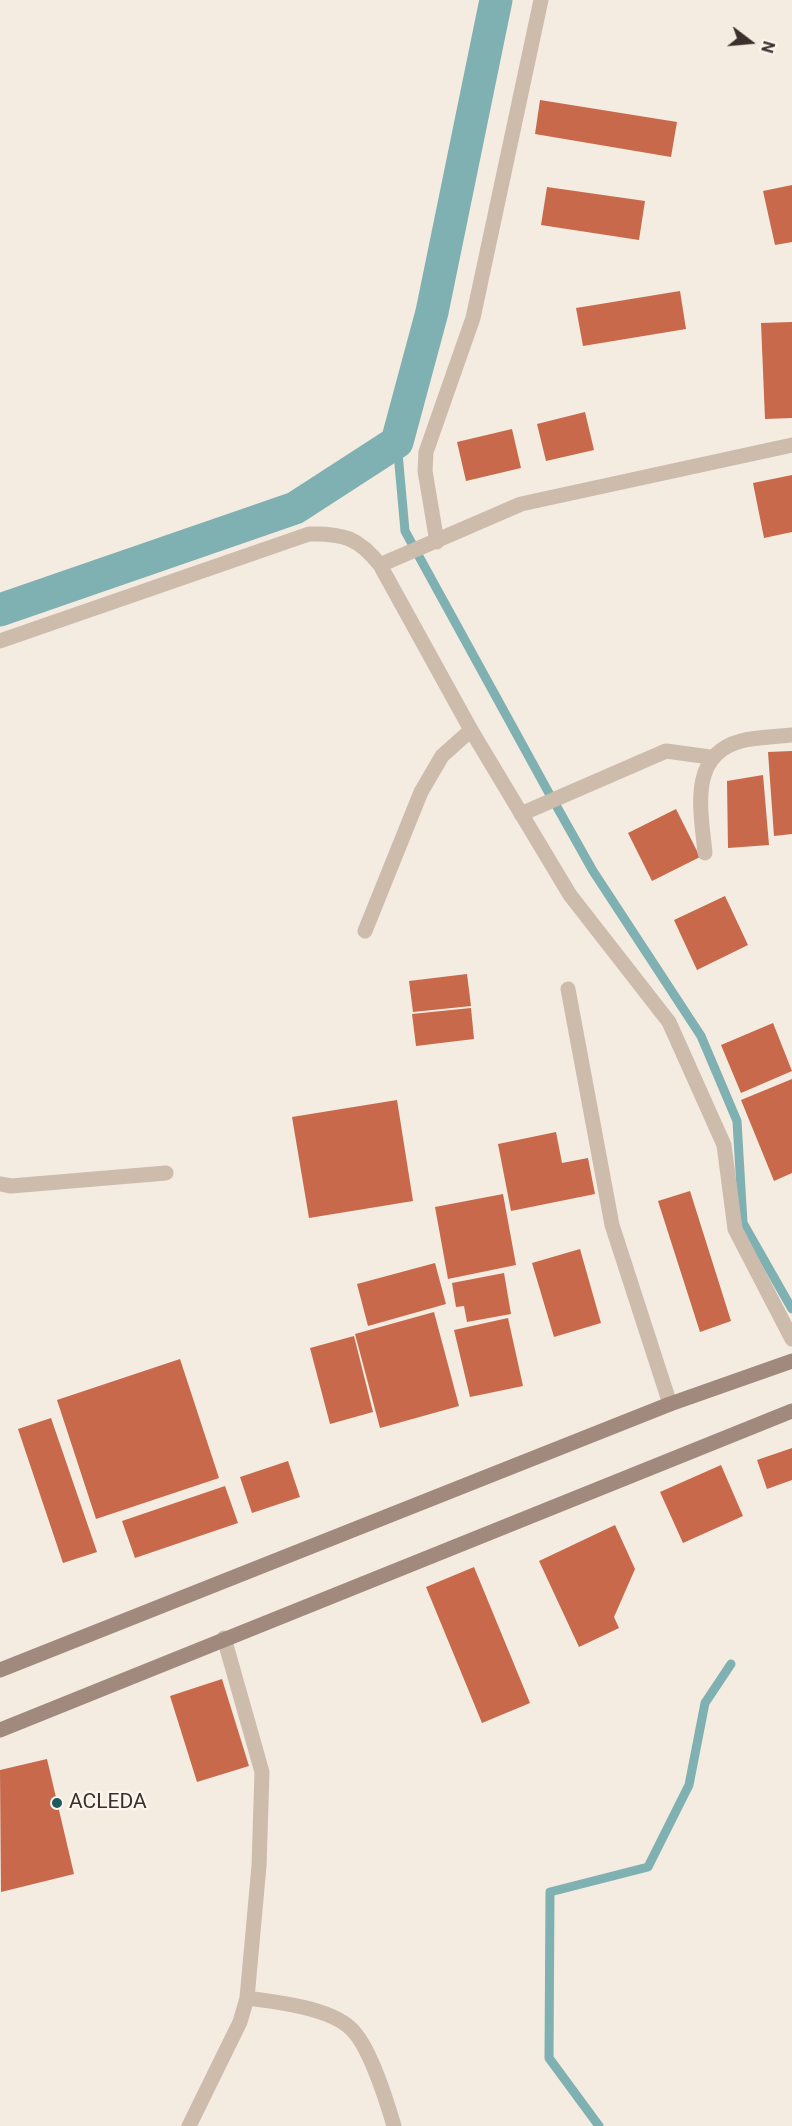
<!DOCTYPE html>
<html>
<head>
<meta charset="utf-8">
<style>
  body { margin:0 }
  #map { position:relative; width:792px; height:2126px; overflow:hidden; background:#f4ebe1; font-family:Roboto,sans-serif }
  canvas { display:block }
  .north { position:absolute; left:720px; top:12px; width:60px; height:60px; -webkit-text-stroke:4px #fbf5ee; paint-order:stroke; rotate:106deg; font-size:16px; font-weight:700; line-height:24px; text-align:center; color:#3b302b }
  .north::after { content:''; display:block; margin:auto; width:21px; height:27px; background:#3b302b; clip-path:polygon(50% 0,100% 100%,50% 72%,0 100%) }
</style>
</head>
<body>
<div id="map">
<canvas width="792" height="2126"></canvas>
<div class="north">N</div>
</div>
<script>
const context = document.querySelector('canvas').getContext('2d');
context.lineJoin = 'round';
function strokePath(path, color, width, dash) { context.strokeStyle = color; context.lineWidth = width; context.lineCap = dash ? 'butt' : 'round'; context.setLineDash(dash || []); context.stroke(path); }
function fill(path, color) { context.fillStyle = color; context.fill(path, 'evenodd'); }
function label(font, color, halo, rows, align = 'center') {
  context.font = font + ' Roboto,sans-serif'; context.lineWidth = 5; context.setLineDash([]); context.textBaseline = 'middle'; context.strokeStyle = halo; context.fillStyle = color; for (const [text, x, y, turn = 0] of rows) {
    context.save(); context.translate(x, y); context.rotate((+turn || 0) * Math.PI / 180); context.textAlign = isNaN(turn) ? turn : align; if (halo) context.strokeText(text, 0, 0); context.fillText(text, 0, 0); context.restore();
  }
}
const stream = new Path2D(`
  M 397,442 L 405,531 L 550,795
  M 557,807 L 593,871 L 701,1036 L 737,1121 L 743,1223 L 792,1309
  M 599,2126 L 549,2058 L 550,1892 L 648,1867 L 689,1785 L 705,1703 L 731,1664`);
const canal = new Path2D(`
  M 0,610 L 295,508 L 397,442 L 432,312 L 496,0`);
const building = new Path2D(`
  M 540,100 L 677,122 L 671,157 L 535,134 Z
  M 792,185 L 792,242 L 775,245 L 763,191 Z
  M 547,187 L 645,201 L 639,240 L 541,225 Z
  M 680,291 L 686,329 L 583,346 L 576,308 Z
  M 792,322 L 792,418 L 765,419 L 761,323 Z
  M 585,412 L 594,450 L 546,461 L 537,424 Z
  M 512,429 L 521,468 L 466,481 L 457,442 Z
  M 792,475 L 792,532 L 764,538 L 753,483 Z
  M 792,751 L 792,834 L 774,836 L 768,752 Z
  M 763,775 L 769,845 L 728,848 L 727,781 Z
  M 676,809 L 700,857 L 652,881 L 628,833 Z
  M 725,896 L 748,945 L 697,970 L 674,920 Z
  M 467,974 L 471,1006 L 413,1012 L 409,981 Z
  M 471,1008 L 474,1039 L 416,1046 L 412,1014 Z
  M 773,1023 L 792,1071 L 741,1093 L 721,1045 Z
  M 792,1079 L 792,1173 L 774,1181 L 741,1100 Z
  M 397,1100 L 413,1201 L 309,1218 L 292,1117 Z
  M 556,1132 L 562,1163 L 588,1158 L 595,1194 L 511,1211 L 498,1144 Z
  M 690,1191 L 731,1321 L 700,1332 L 658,1201 Z
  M 503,1194 L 516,1265 L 448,1279 L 435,1207 Z
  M 580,1249 L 601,1323 L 554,1337 L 532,1263 Z
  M 435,1263 L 446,1304 L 368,1326 L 357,1284 Z
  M 504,1273 L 511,1314 L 467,1322 L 464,1306 L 456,1307 L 452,1283 Z
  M 434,1312 L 459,1406 L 380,1428 L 355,1334 Z
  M 508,1318 L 523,1386 L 470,1397 L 454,1330 Z
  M 354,1336 L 373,1412 L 330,1424 L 310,1348 Z
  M 180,1359 L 219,1478 L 96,1519 L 57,1400 Z
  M 51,1418 L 97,1552 L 63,1563 L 18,1429 Z
  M 792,1448 L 792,1480 L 767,1489 L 757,1460 Z
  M 288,1461 L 300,1497 L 252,1513 L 240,1477 Z
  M 721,1465 L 743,1516 L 683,1543 L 660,1492 Z
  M 225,1486 L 238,1523 L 135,1558 L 122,1521 Z
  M 615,1525 L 635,1569 L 614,1617 L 619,1628 L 579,1647 L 539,1561 Z
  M 474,1567 L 530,1703 L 482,1723 L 426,1587 Z
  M 222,1679 L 249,1766 L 197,1782 L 170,1696 Z
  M 47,1759 L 74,1874 L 1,1892 L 0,1770 Z`);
const lane = new Path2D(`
  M 521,814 L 666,751 L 710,757
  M 705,853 C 701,811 688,755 741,741 C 757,737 775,737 792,735
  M 365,931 L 421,792 L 442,756 L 471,730
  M 568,989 L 612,1225 L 670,1404
  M 247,1998 C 277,2002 336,2008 355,2033 C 371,2052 387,2102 394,2126
  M 189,2126 L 240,2022 L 247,1998 L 259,1866 L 262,1772 L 224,1638`);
const street = new Path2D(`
  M 437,542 L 425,471 L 426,452 L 473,318 L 541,0
  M 380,565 L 521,504 L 792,445
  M 0,641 L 309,534 C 343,533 359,538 380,565 L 471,730 L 570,895 L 669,1022 L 724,1145 L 735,1229 L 792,1339
  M 0,1184 L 11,1186 L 166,1173`);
const secondary = new Path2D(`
  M 0,1670 L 670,1404 L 792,1361
  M 0,1730 L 792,1411`);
const markers = [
  [57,1803,6,"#1f5a5e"]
];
const poiNames = [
  ["ACLEDA",69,1803]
];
strokePath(stream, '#7fb0b2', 9);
strokePath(canal, '#7fb0b2', 33);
fill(building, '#c8694b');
strokePath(lane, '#cdbbac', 15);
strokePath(street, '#cdbbac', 15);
strokePath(secondary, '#a18a7d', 15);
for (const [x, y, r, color] of markers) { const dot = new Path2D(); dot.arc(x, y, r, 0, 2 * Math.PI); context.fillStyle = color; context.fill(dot); strokePath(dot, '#fbf5ee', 2); }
label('21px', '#3b302b', '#fbf5ee', poiNames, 'left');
</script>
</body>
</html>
